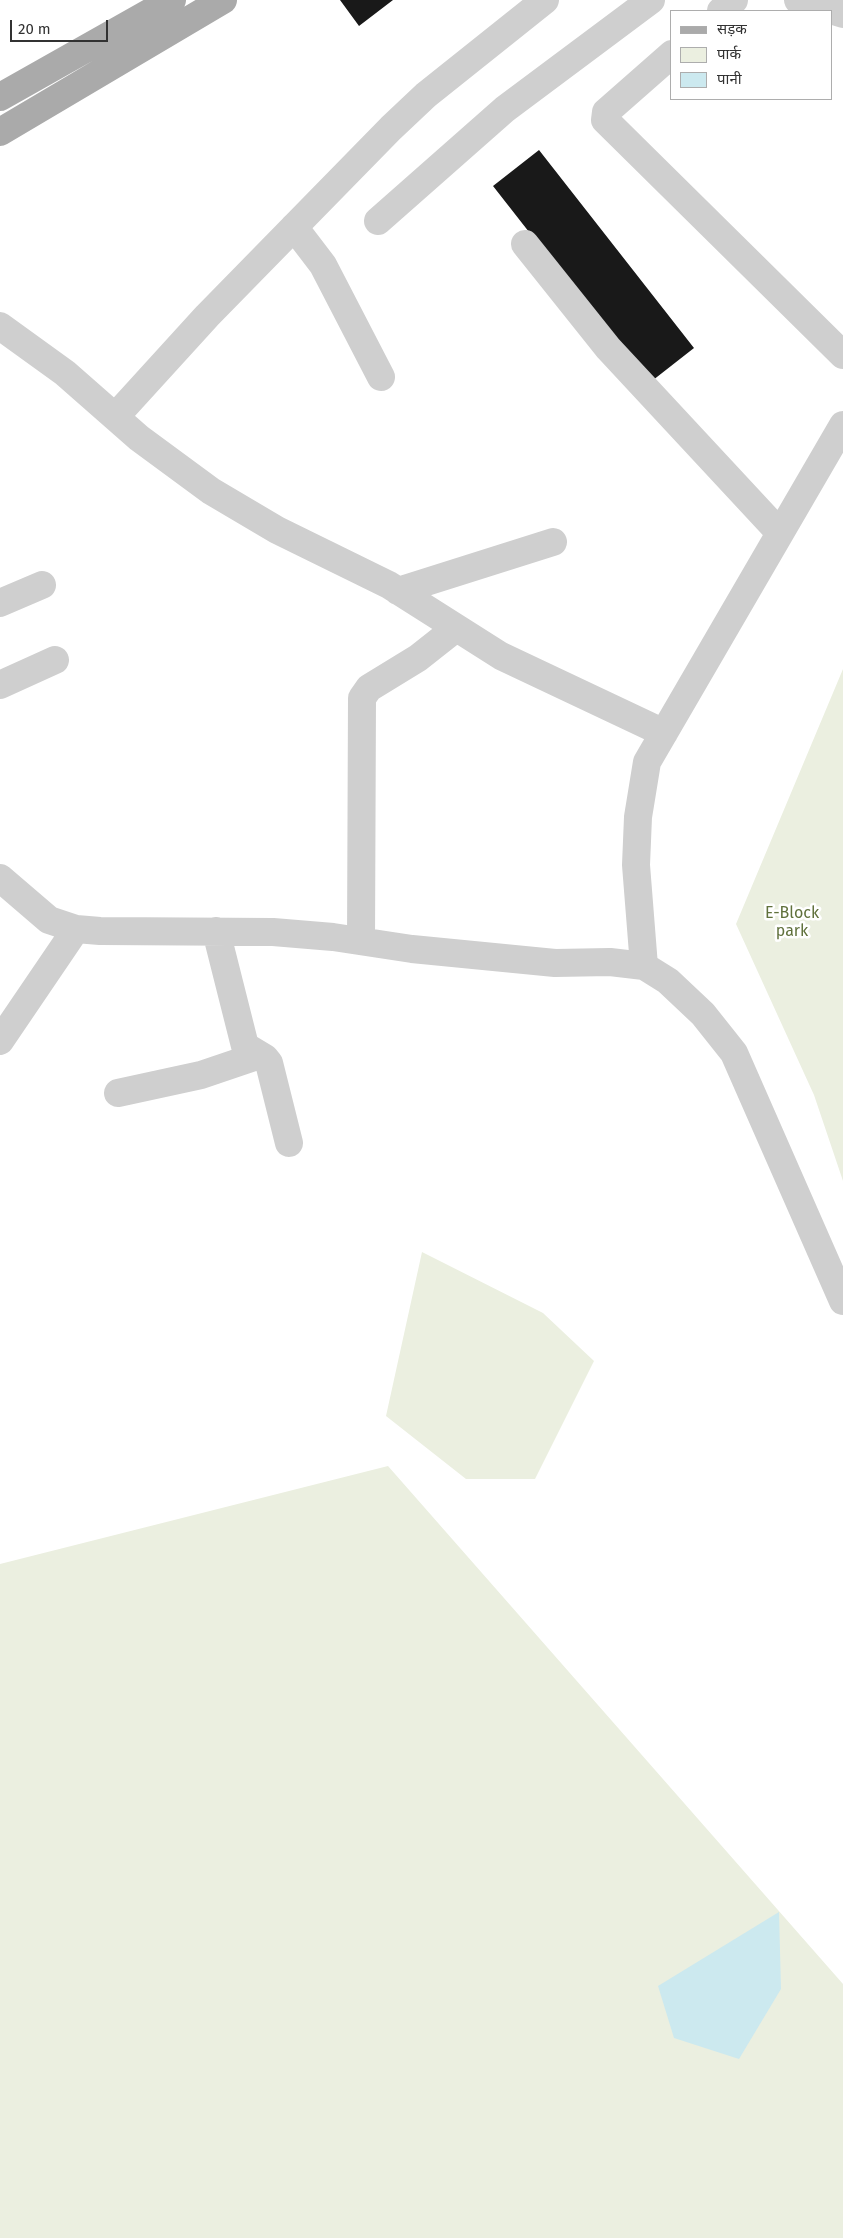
<!DOCTYPE html>
<html>
<head>
<meta charset="utf-8">
<style>
  body { margin:0 }
  #map { position:relative; width:843px; height:2238px; overflow:hidden; background:#fff; font-family:"Fira Sans","Noto Sans Devanagari",sans-serif }
  canvas { display:block }
  .legend { position:absolute; left:670px; top:10px; width:162px; height:90px; box-sizing:border-box; background:#fff; border:1px solid #adadad; margin:0; padding:6px 9px; list-style:none; font-size:15px; color:#323232 }
  .legend li { display:flex; align-items:center; gap:10px; height:25px }
  .legend b { width:25px; border:1px solid #adadad }
  .scale { position:absolute; left:10px; top:20px; width:98px; height:22px; box-sizing:border-box; border:2px solid #323232; border-top:0; padding-left:6px; font-size:15px; line-height:18px; white-space:nowrap; color:#323232; -webkit-text-stroke:4px #fff; paint-order:stroke }
</style>
</head>
<body>
<div id="map">
<canvas width="843" height="2238"></canvas>
<ul class="legend">
<li><b style="height:6px;background:#aaa"></b>सड़क</li>
<li><b style="height:14px;background:#ebefe0"></b>पार्क</li>
<li><b style="height:14px;background:#cce9ef"></b>पानी</li>
</ul>
<div class="scale">20 m</div>
</div>
<script>
const context = document.querySelector('canvas').getContext('2d');
context.lineJoin = 'round';
function fill(path, color) { context.fillStyle = color; context.fill(path, 'evenodd'); }
function strokePath(path, color, width, dash) { context.strokeStyle = color; context.lineWidth = width; context.lineCap = dash ? 'butt' : 'round'; context.setLineDash(dash || []); context.stroke(path); }
function label(font, color, halo, rows, align = 'center') {
  context.font = font + ' "Fira Sans",sans-serif'; context.lineWidth = 5; context.setLineDash([]); context.textBaseline = 'middle'; context.strokeStyle = halo; context.fillStyle = color; for (const [text, x, y, turn = 0] of rows) {
    context.save(); context.translate(x, y); context.rotate((+turn || 0) * Math.PI / 180); context.textAlign = isNaN(turn) ? turn : align; if (halo) context.strokeText(text, 0, 0); context.fillText(text, 0, 0); context.restore();
  }
}
const green = new Path2D(`
  M 843,669 L 843,1181 L 814,1095 L 736,924 Z
  M 422,1252 L 543,1313 L 594,1361 L 535,1479 L 466,1479 L 386,1416 Z
  M 388,1466 L 843,1984 L 843,2238 L 0,2238 L 0,1564 Z`);
const water = new Path2D(`
  M 779,1912 L 781,1989 L 739,2059 L 674,2038 L 658,1986 Z`);
const building = new Path2D(`
  M 340,0 L 393,0 L 359,26 Z
  M 539,150 L 694,348 L 648,384 L 493,186 Z`);
const minor = new Path2D(`
  M 798,0 L 843,14
  M 721,11 L 734,0
  M 672,54 L 606,112 L 605,120 L 843,355
  M 378,221 L 505,109 L 651,0
  M 294,227 L 323,265 L 381,377
  M 525,244 L 608,348 L 779,532
  M 0,326 L 65,373 L 139,438 L 211,491 L 277,530 L 389,585 L 501,656 L 664,733
  M 115,417 L 207,316 L 391,128 L 426,95 L 545,0
  M 398,591 L 553,542
  M 0,603 L 42,585
  M 0,685 L 55,660
  M 0,878 L 49,920 L 76,929 L 100,931 L 273,932 L 333,937 L 412,949 L 555,963 L 610,962 L 644,966 L 668,981 L 703,1014 L 734,1053 L 843,1301
  M 216,931 L 245,1046 L 265,1058 L 269,1063 L 289,1143
  M 361,941 L 362,698 L 369,688 L 418,658 L 456,628
  M 644,966 L 636,865 L 638,817 L 647,762 L 843,425
  M 0,1041 L 76,929
  M 118,1093 L 201,1075 L 260,1055`);
const primary = new Path2D(`
  M 0,97 L 172,0
  M 0,132 L 223,0`);
const parkNames = [
  ["E-Block",792,914],
  ["park",792,932]
];
fill(green, '#ebefe0');
fill(water, '#cce9ef');
fill(building, '#191919');
strokePath(minor, '#cfcfcf', 28);
strokePath(primary, '#aaa', 28);
label('16px', '#60713c', '#fff', parkNames);
</script>
</body>
</html>
